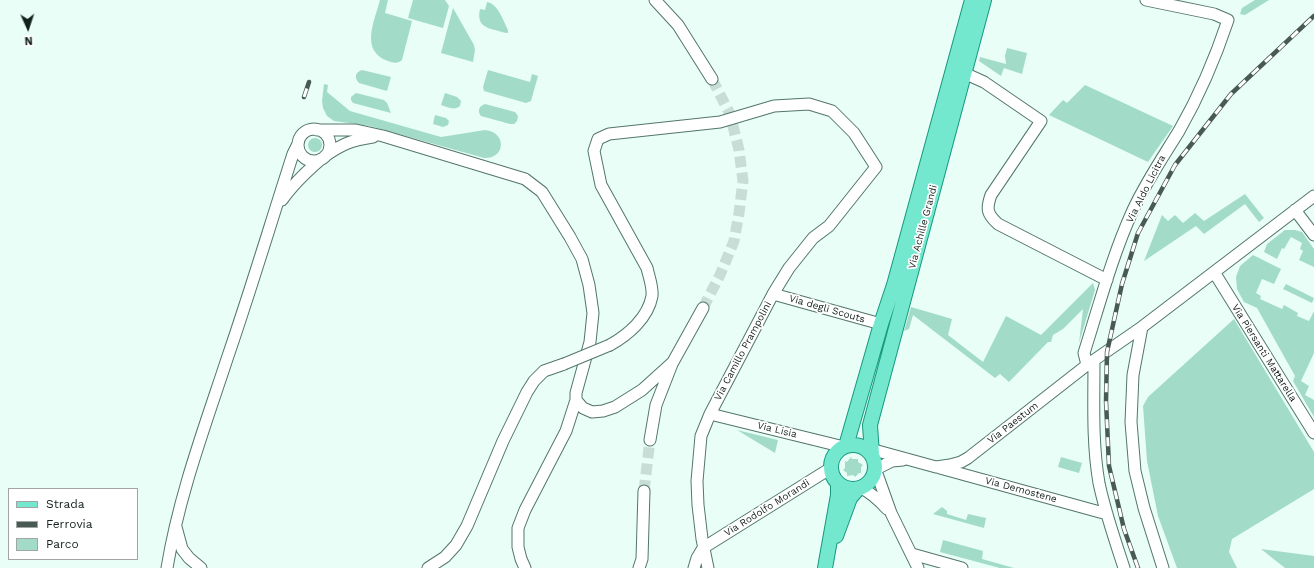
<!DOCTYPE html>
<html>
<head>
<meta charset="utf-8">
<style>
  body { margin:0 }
  #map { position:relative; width:1314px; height:568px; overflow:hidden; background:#e8fef6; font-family:"Work Sans",sans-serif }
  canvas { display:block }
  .legend { position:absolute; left:8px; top:488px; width:130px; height:72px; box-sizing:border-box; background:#fff; border:1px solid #a1a6a5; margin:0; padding:5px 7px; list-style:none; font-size:12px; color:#13211d }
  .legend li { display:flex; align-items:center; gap:8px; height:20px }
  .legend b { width:20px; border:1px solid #a1a6a5 }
  .north { position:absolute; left:8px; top:8px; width:40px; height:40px; -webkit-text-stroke:3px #fff; paint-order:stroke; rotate:177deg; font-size:11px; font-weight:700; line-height:16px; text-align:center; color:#13211d }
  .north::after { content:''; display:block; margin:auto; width:14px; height:18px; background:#13211d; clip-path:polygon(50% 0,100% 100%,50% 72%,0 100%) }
</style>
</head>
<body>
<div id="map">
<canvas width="1314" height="568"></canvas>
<ul class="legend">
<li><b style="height:5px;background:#73e8cf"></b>Strada</li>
<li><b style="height:5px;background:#495954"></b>Ferrovia</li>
<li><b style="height:11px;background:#a2dcc8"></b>Parco</li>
</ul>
<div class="north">N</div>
</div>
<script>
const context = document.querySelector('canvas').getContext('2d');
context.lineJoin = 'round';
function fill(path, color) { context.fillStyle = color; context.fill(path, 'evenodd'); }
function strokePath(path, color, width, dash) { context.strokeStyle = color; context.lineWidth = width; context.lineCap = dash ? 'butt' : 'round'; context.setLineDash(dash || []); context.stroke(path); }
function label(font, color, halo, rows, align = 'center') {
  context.font = font + ' "Work Sans",sans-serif'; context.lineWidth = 3.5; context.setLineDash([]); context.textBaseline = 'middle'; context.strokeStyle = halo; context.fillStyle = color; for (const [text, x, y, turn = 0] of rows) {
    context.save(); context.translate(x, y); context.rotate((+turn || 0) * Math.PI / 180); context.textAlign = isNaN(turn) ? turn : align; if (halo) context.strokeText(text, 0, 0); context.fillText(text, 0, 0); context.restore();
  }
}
const green = new Path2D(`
  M 380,0 L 388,0 L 385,13 L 412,21 L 402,60 C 397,64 394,63 388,61 C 359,51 375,20 380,0 Z
  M 413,0 L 445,0 L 449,6 L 443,28 L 408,18 Z
  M 1255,0 L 1269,0 L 1245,15 L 1240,14 L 1242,8 Z
  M 487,2 C 498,4 503,20 508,30 L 508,33 C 504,33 500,31 495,30 C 483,27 477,23 480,9 L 485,10 Z
  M 453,8 L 474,45 L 475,50 L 473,62 L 441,53 Z
  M 1007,48 L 1027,53 L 1022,74 L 1004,68 L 1001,76 L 979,61 L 980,57 L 1006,64 L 1005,56 Z
  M 362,70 L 391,77 L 387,91 L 359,83 C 354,78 355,72 362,70 Z
  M 488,70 L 530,82 L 532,74 L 538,76 L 531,101 L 526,103 L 484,91 L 483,87 Z
  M 324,84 L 328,85 L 327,92 L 350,111 L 441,137 L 485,130 C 507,132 506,159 484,158 L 370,126 L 334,121 L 327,116 L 323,108 L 322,101 Z
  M 1085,85 L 1173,126 L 1148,162 L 1049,115 L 1063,100 L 1067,103 Z
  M 356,93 L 384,100 L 387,103 L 391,113 L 353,103 L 351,100 L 351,97 Z
  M 445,93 L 457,97 L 461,101 L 460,106 C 455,111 447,107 441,105 Z
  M 485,104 L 515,112 L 518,116 L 517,121 L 514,124 L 510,124 L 481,116 C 477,111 479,106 485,104 Z
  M 435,115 L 446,118 L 449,121 L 448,125 L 443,127 L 433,124 Z
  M308 145a7 7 0 1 1 14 0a7 7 0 1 1-14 0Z
  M 1245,194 L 1264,218 L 1259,222 L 1245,204 L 1204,234 L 1196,226 L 1144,261 L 1162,215 L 1168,221 L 1175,215 L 1183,223 L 1195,213 L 1204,221 Z
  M 1285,230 L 1295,230 L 1302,232 L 1314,249 L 1314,267 L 1299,260 L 1303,251 L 1300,249 L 1302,243 L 1291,237 L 1284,249 L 1282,248 L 1277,259 L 1264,252 L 1267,244 Z
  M 1253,255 L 1281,269 L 1274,284 L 1262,279 L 1256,293 L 1261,296 L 1260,299 L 1282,309 L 1284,305 L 1298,313 L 1297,316 L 1309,321 L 1314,311 L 1314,353 L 1301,381 L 1309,386 L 1305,395 L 1314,400 L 1314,417 L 1293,381 L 1295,376 L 1257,308 L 1244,302 L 1237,289 L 1236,277 L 1240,266 Z
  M 1093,283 L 1095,290 L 1079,343 L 1083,309 L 1063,329 L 1053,335 L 1051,342 L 1048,342 L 1009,382 L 1000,374 L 995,378 L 913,315 L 909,329 L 904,331 L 911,307 L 952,319 L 948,335 L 983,362 L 1006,316 L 1041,335 Z
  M 1286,284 L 1314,298 L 1312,303 L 1283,289 Z
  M 1234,319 L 1314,452 L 1314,489 L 1232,539 L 1229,552 L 1237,568 L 1177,568 L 1158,516 L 1147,461 L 1143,406 L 1148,397 Z
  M 737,430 L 778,440 L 775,453 Z
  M 851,457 L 852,459 L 858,459 L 858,462 L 863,465 L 861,467 L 861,473 L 859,473 L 855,477 L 853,475 L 847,476 L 847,473 L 843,470 L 845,468 L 845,461 L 847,462 Z
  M 1061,457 L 1082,463 L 1079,473 L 1058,467 Z
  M 942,507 L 947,511 L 947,514 L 966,520 L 968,514 L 986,518 L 984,528 L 933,514 Z
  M 943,540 L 983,551 L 982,559 L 1014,568 L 1000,568 L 940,552 Z
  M 1261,549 L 1314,556 L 1314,568 L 1285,568 Z`);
const minorTunnel = new Path2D(`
  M 703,308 L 720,275 L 734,241 L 739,213 L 743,181 L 739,150 L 730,114 L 712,79
  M 644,491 L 650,440`);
const minor = new Path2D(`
  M 655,0 L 678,25 L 712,79
  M 964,73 L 984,82 L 1041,121 L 991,195 C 986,209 987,214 998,224 L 1107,280
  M298 145a16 16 0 1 1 32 0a16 16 0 1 1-32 0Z
  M 317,130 L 356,130 L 383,136 L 525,179 L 542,192 L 570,237 L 582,259 L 589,285 L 593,313 L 590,342 L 576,393 L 576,400 L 583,408 L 592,412 L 603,411 L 615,407 L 642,390 L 673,362 L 703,308
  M 325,156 C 342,144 352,140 373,137
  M 282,200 C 293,184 306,172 321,159
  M 1295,210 L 1314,235
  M 1214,272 L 1314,433
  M 773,294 L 881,324
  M 1142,327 L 1133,375 L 1131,422 L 1135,471 L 1144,508 L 1163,568
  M 610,345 C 628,335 648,318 652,296 C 653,287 649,277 647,268 L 601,185 L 594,151 L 598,139 L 609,134 L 720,122 L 774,106 L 809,104 L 832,111 L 854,133 L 876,167 L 829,226 L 813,238 L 789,268 L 773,294 L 710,414 L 701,436 L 697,481 L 698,505 L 702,539 L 708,568
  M 1094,361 C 1094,401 1092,443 1099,483 C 1105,512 1115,540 1124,568
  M 1087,365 L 1084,353 C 1099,306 1112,256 1133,210 C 1146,182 1163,157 1179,131 C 1199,96 1215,59 1228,20 L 1214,14 L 1146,0
  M 710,414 L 844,447
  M 650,440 L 656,405 L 672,364
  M 863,447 L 936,467 L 950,465 L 961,462 L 968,458 L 1087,365 L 1142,327 L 1314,196
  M 940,468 L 1107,514
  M 876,469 L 892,461 L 903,460
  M 876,471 L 891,513 L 918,568
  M 861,488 C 872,493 879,500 887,509
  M 176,527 L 182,549 L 189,558 L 201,568
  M 912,554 L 962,568
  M 167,568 C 179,495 205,426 228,356 C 251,289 271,222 293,154 L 298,144
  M 428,568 L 445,557 L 456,545 L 467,526 L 503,441 L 527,392 L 534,381 L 544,371 L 564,364
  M 525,568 L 521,559 L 518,547 L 518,528 L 525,510 L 566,431 L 576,400
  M 639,568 L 642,559 L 644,491
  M 694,568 L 697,558 L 703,548 L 831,468`);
const major = new Path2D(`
  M831 467a22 22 0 1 1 44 0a22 22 0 1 1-44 0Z
  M 846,446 L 881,324 L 894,285 L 972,0
  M 872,455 L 870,425 L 984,0
  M 836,536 L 850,498 L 857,490
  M 825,568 L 838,495 L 838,484`);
const rail = new Path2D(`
  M 304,97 L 309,82
  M 1138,568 L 1124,529 L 1109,466 L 1106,401 L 1107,352 L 1122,284 L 1138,233 L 1175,165 L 1231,94 L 1314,16`);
const minorBridge = new Path2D(`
  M 564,364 L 610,345`);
const streetNames = [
  ["Via Aldo Licitra",1146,189,-63],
  ["Via Achille Grandi",923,227,-75],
  ["Via degli Scouts",827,309,16],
  ["Via Camillo Prampolini",743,351,-62],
  ["Via Piersanti Mattarella",1264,353,58],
  ["Via Paestum",1013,423,-38],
  ["Via Lisia",777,430,14],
  ["Via Demostene",1021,490,15],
  ["Via Rodolfo Morandi",767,508,-32]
];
fill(green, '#a2dcc8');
strokePath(minorTunnel, '#c8ddd5', 11, [11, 5.5]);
strokePath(minor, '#53766a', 13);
strokePath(major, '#15997c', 16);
strokePath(minor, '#fff', 11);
strokePath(major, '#73e8cf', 14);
strokePath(rail, '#495954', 4.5);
strokePath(rail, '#fff', 3, [9]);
strokePath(minorBridge, '#53766a', 13, []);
strokePath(minorBridge, '#fff', 11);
label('10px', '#13211d', '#fff', streetNames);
</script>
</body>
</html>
